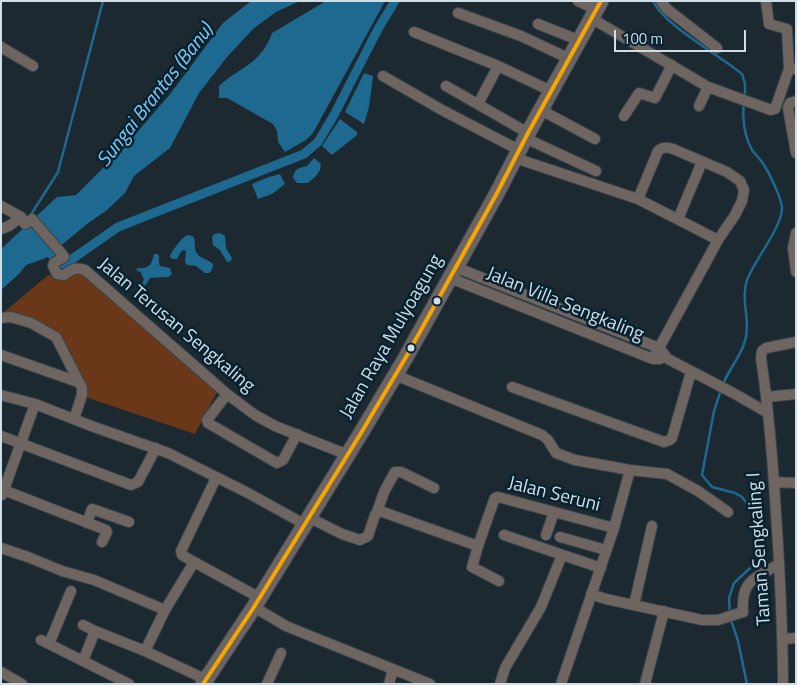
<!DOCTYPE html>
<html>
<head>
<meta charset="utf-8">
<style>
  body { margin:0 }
  #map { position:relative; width:797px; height:685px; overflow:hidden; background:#1c2931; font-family:"Titillium Web",sans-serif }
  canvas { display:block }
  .frame { position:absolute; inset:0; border:2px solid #cfdee7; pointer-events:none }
  .scale { position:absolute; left:614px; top:30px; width:132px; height:22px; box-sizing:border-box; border:2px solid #cfdee7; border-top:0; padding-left:6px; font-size:15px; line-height:18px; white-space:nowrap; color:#cfdee7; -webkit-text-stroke:4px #092230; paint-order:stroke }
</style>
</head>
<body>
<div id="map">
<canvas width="797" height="685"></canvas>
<div class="frame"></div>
<div class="scale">100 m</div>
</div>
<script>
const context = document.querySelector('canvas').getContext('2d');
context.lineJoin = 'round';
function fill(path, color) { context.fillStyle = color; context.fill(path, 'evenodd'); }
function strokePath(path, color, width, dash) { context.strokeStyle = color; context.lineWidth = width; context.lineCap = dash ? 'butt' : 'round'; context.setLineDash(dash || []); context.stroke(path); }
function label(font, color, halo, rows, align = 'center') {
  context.font = font + ' "Titillium Web",sans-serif'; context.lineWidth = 5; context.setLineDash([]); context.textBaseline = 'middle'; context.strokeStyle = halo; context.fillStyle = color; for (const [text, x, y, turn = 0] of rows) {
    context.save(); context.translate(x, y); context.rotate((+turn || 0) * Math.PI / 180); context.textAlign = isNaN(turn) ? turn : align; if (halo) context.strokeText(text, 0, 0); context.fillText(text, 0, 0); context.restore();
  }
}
const green = new Path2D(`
  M 80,272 L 217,392 L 195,434 L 88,398 C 82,384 74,356 66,344 C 52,323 27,317 3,313 L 48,275 L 58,278 Z`);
const water = new Path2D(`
  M 251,1 L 300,1 L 276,12 L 253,29 L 227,57 L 199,93 L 170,148 L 134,176 L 125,193 L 107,210 L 87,224 L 46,258 L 26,265 L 19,274 L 1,290 L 1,249 L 57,197 L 76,195 L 126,145 L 171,93 L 223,23 Z
  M 326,1 L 385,1 L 313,133 L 306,140 L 285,152 L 278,142 L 277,131 L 273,124 L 227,98 L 219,98 L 219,86 C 240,67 262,63 272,33 Z
  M 364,73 L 373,76 L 369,107 L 364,124 L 345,112 Z
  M 340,119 L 357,132 L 357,135 L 332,155 L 322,146 Z
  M 314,158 L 321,164 L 320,170 L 316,176 L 308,183 L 297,183 L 293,178 C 294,168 300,168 307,166 Z
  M 280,174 L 285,184 L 272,194 L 258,199 L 252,184 L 269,177 Z
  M 220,233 L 225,236 L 226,248 L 232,258 L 231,261 L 227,262 L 220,250 L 213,245 L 212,237 L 214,234 Z
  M 187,235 L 193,236 C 196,241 194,246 196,252 C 200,259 208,259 213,264 L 212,270 L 209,273 L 205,273 L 196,266 L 187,265 L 185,262 L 186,251 L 182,250 L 177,259 L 172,259 L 170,257 C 171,251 182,238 187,235 Z
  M 154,254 L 158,254 C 160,258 158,262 160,266 L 170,268 L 172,274 L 168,277 L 150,278 L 144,288 L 142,283 L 144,280 L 140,271 L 138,272 L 136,268 C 149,269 151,266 154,254 Z`);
const stream = new Path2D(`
  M 653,1 C 666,27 718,54 742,74 L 745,84 L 745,96
  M 30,216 L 58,172 L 103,1
  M 723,385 C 728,370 739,359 744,344 C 752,323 740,301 747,280 C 754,261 783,226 782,207 C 780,195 769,172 762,162 C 759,158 755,154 752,150 C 744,135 742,119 744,102
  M 721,390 L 714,411 L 702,475 L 712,487 L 735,493 L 742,497 L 762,524 L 763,530 L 764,555 L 734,583 L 729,598 L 730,615
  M 731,620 L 738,641 L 747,684`);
const canal = new Path2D(`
  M 44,246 L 59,263 L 65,264 L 118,227 L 304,154 L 318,142 L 334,115 L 378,29 L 395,1`);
const minor = new Path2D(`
  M 578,1 L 597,10
  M 661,1 L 667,9 L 717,48
  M 766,1 L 769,24 L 787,29 L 789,69 L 796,69
  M 458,13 L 521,36 L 568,58
  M 591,18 L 708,87 L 771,110 L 775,109 L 789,69
  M 538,24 L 578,40
  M 414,32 L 498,66 L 551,91
  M 1,47 L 33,66
  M 383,76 L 442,110 L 519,150
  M 446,86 L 528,133
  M 796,101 L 790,103 L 788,108 L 796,153
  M 478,104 L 498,66
  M 699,106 L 708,87
  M 541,110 L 595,139
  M 624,116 L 639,93 L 655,98 L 672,65
  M 525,138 L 596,171
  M 515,158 L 638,199 L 718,240
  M 638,199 L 658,151 C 662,147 668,147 673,149 L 727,172 L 740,181 L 744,190 L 742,201 L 735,215 L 718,240 L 653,359
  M 1,206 L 21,217 L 25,224 L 32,219 L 62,254 L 64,257 L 54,263 L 53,266 L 57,274 L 64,275 C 72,270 75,266 85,270 L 227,394 L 255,415 L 275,426 L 348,455
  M 678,219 L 702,162
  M 1,229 L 9,226 L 21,217
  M 796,233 L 793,248 L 796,272
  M 455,267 L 659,348 L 668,359 L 735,394 L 768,413
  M 450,278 L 653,359 L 660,359
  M 1,318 L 11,317 L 31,323 L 56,337 L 82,388 L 82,395 L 74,419
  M 1,355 L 78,382
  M 395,375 L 542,435 L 548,440 L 556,453 L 575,460 L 630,470 L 667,474 L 698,491 L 728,512
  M 512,387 L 664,442 L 670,440 L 672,438 L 691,372
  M 227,394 L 207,420 L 208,423 L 277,463 L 283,460 L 297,434
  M 1,395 L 35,404 L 94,427 L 168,453 L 248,493 L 304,524
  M 767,397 L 796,394
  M 1,436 L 131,485 L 138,482 L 156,448
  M 774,482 L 796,483
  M 1,489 L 106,530 L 107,532 L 102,542
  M 2,495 L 35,404
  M 377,512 L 384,492 L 395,472 L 401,472 L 434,488
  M 308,517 L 342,534 L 360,540 L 368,536 L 375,515 L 380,511 L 478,546 L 493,503 L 495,498 L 498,497 L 614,528
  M 87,523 L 92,509 L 129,522
  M 504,535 L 601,568
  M 546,535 L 554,512
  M 560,537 L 606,550
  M 478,546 L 472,567 L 499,581
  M 1,548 L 28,557 L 62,571 L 94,580 L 165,610
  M 194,562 L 182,555 L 181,551 L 216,478
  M 591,594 L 606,599 L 702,620 L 718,620 L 743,612 C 741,580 754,579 779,564
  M 634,605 L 652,526
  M 254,607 L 286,626 L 303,633 L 430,684
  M 83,625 L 95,631
  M 783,639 L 796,638
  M 41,640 L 129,684
  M 49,644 L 71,591
  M 145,651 L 165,610 L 194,562 L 260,598
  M 83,661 L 95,631 L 145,651 L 205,679
  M 1,672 L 22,684
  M 267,684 L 281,653
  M 389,684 L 393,669
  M 500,684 L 505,668 L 541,607 L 562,555
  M 561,684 L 614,528 L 630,470
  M 645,684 L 664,611
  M 783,684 C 783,643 781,603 779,562 C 775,494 771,425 761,358 L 762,351 L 766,348 L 796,342`);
const primary = new Path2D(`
  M 203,684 L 254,607 L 361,433 L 406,357 L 496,195 L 528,133 L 601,1`);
const bus1 = new Path2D(`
  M 203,684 L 254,607 L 361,433 L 406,357 L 496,195 L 528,133 L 601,1`);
const markers = [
  [437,301,4.5,"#cfdee7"],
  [411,348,4.5,"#cfdee7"]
];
const streetNames = [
  ["Jalan Villa Sengkaling",565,305,22],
  ["Jalan Terusan Sengkaling",176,326,40],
  ["Jalan Raya Mulyoagung",392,337,-60],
  ["Jalan Seruni",554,495,14],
  ["Taman Sengkaling I",760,549,-94]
];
const waterNames = [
  ["Sungai Brantas (Banu)",156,96,-52]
];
fill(green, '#6a3719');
fill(water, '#1d698f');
strokePath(stream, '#1d698f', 2.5);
strokePath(canal, '#1d698f', 9);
strokePath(minor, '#3a454c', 12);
strokePath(primary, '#3a454c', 17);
strokePath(minor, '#6e6460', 10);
strokePath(primary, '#6c6462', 15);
strokePath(bus1, '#f7a600', 4);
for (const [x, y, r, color] of markers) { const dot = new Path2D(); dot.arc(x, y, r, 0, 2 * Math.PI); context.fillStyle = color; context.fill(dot); strokePath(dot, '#092230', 2); }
label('19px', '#cfdee7', '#092230', streetNames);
label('italic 20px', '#82c8f2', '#092230', waterNames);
</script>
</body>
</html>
